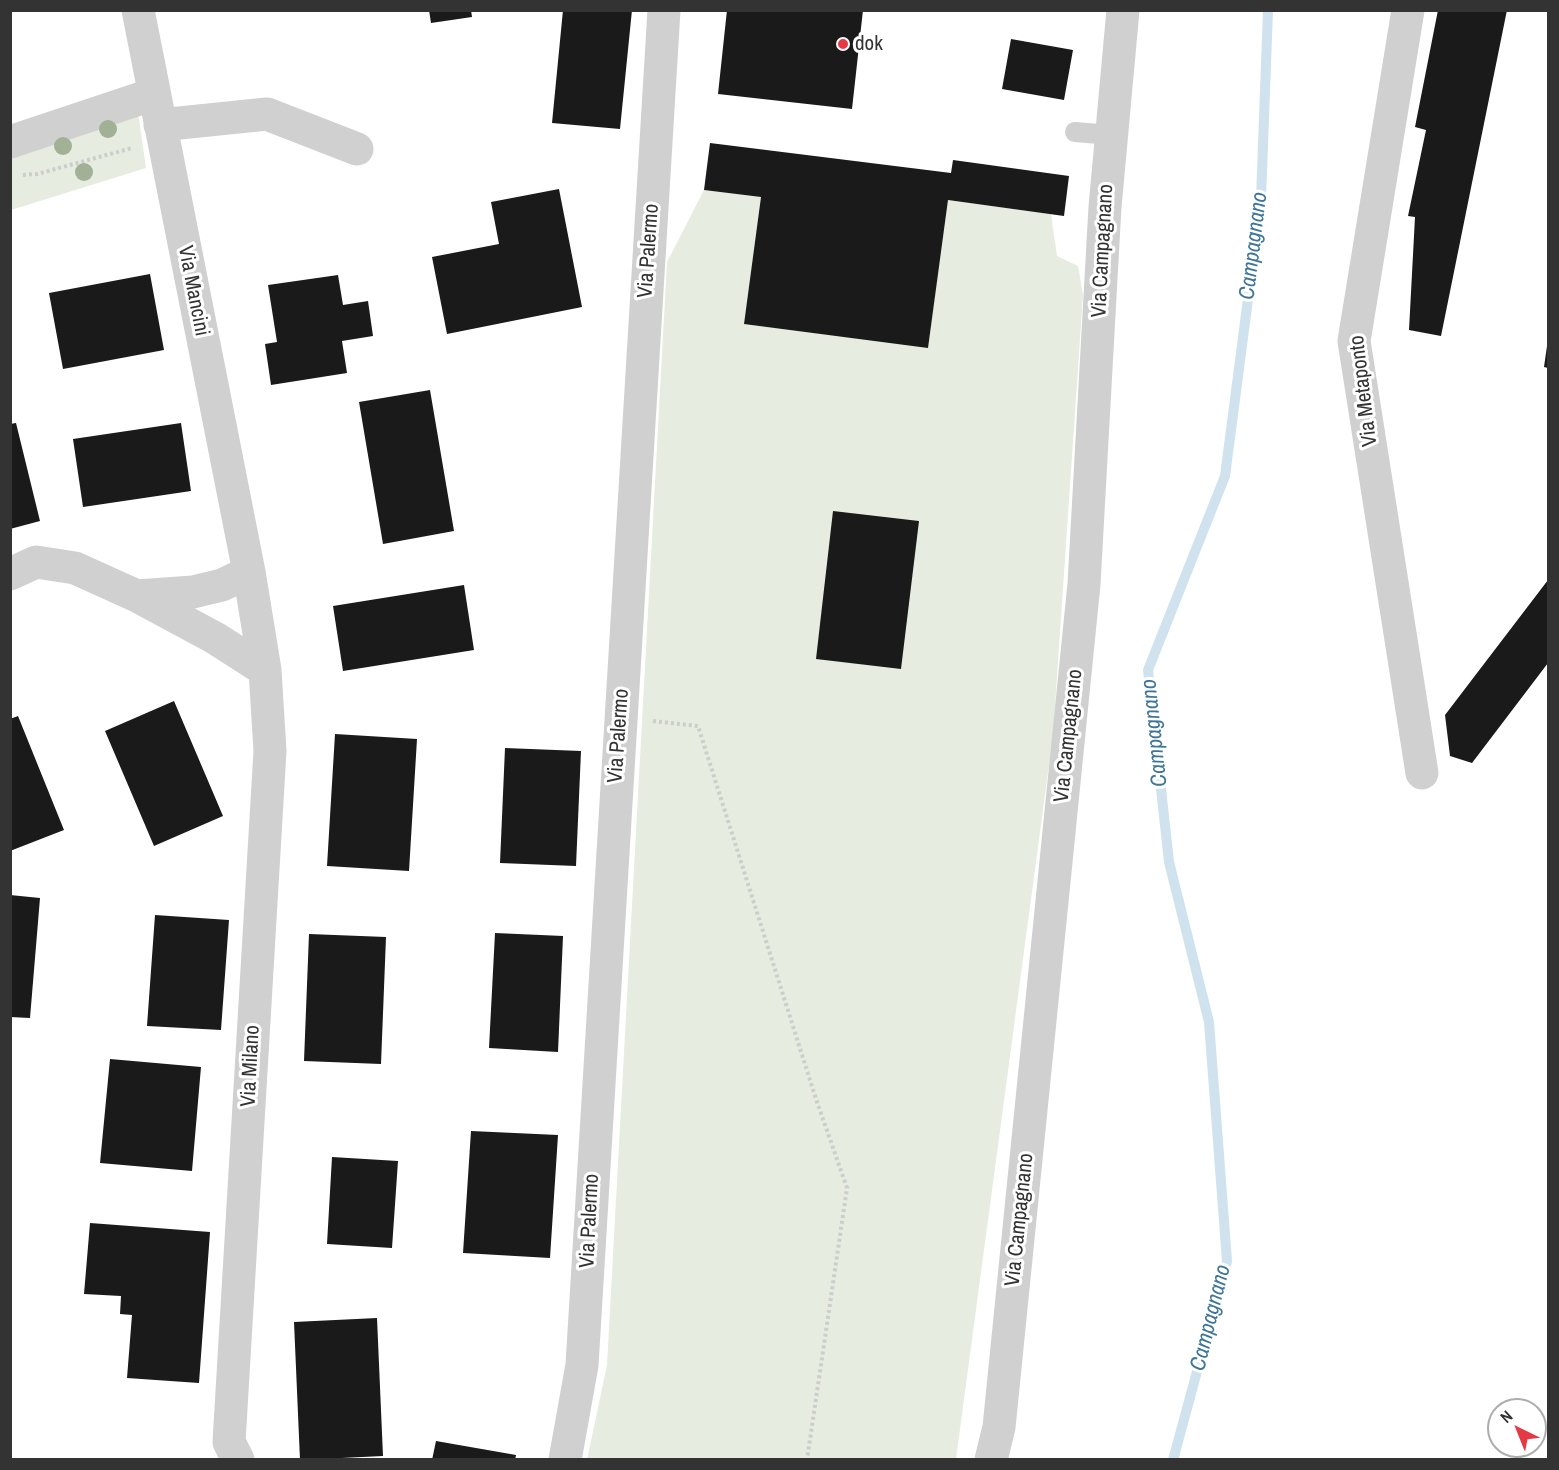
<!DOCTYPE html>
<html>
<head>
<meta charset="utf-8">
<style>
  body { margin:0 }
  #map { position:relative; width:1559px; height:1470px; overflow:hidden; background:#fff; font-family:"Archivo Narrow",sans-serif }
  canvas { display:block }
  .frame { position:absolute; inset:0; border:12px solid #333; pointer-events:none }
  .north { position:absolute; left:1487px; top:1398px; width:60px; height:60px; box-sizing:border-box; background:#fff; border:2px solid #adadad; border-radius:50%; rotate:317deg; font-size:16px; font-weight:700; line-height:24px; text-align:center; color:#333 }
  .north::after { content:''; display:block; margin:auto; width:21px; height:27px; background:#e63946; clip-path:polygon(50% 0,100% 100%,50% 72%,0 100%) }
</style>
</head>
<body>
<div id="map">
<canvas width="1559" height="1470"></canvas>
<div class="frame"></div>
<div class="north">N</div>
</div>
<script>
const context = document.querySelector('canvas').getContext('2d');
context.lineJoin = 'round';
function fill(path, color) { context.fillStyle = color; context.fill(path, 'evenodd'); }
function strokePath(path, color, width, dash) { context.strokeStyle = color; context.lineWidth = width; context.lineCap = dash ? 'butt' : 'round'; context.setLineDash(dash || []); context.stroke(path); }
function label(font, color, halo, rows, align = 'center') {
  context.font = font + ' "Archivo Narrow",sans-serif'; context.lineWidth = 6; context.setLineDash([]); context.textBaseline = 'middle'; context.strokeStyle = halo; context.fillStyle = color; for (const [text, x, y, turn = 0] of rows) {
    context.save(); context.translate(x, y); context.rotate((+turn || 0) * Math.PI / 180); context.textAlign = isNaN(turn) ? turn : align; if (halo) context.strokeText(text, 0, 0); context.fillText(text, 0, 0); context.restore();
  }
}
const green = new Path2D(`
  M 138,112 L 146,168 L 11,210 L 10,156 Z
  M 704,190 L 761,197 L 744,324 L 928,347 L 948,200 L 1051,214 L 1057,256 L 1078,266 L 1083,295 L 1053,735 L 956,1459 L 587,1460 L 607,1365 L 667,262 Z`);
const stream = new Path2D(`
  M 1173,1460 L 1227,1261 L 1209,1022 L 1169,862 L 1148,670 L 1225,476 L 1261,199 L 1268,10`);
const building = new Path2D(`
  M 429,10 L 471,10 L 472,17 L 431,23 Z
  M 563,10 L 632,10 L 620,129 L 552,123 Z
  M 727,10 L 863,10 L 852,109 L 718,94 Z
  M 1438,10 L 1507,10 L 1441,336 L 1409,330 L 1415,217 L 1408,216 L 1426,130 L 1415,127 Z
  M 1011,39 L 1073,50 L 1064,100 L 1002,89 Z
  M 710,143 L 951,173 L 953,160 L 1069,176 L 1064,216 L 948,200 L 928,348 L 744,324 L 761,197 L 704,190 Z
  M 559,189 L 582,307 L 447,334 L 432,257 L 499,244 L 491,202 Z
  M 150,274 L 164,350 L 63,369 L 49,293 Z
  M 338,275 L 343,305 L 368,301 L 373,336 L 342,341 L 347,373 L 271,385 L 265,344 L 277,342 L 268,285 Z
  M 1547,346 L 1548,346 L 1548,368 L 1544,367 Z
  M 430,390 L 454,531 L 383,544 L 359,402 Z
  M 16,423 L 40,521 L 10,529 L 10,424 Z
  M 181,423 L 191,491 L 83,507 L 73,439 Z
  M 833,511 L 919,521 L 901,669 L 816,659 Z
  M 1548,580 L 1548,663 L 1472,763 L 1450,756 L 1445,715 Z
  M 464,585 L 474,650 L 343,671 L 333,606 Z
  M 174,701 L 223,816 L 154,846 L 105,731 Z
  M 18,716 L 64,830 L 10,851 L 10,719 Z
  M 335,734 L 417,739 L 409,871 L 327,866 Z
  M 505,748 L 581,751 L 576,866 L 500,863 Z
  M 10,895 L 40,898 L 30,1018 L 10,1017 Z
  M 155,915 L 229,920 L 221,1030 L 147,1026 Z
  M 495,933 L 563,936 L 558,1052 L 489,1048 Z
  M 309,934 L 386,937 L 381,1064 L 304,1061 Z
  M 110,1059 L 201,1067 L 192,1171 L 100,1163 Z
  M 471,1131 L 558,1135 L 550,1258 L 463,1253 Z
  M 332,1157 L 398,1161 L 392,1248 L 327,1244 Z
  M 90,1223 L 210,1232 L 199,1383 L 127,1378 L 132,1315 L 120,1314 L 121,1296 L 84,1294 Z
  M 377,1318 L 383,1456 L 300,1460 L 294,1322 Z
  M 436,1441 L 516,1455 L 515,1460 L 432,1460 Z`);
const path = new Path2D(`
  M 23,175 L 37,174 L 132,148
  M 653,721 L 698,726 L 816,1099 L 847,1188 L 807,1460`);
const service = new Path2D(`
  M 1075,132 L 1111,135`);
const minor = new Path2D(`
  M 138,10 L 249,572 L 265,670 L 270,751 L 229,1442 L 238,1460
  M 1408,10 L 1354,341 L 1422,773
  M 160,125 L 267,114 L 357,149
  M 10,142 L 154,94
  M 249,572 L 222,585 L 193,592 L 137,596 L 215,638 L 265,670
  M 10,574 L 36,562 L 75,568 L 137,596
  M 565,1460 L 582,1365 L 664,10
  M 991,1460 L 999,1427 L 1084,584 L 1105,207 L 1123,10`);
const trees = [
  [108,129],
  [63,146],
  [84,172]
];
const markers = [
  [843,44,6,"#e63946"]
];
const poiNames = [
  ["dok",855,44]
];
const streetNames = [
  ["Via Palermo",649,251,-86],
  ["Via Campagnano",1103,251,-87],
  ["Via Mancini",193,291,79],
  ["Via Metaponto",1364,391,-97],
  ["Via Palermo",619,736,-86],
  ["Via Campagnano",1069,736,-84],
  ["Via Milano",251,1066,-87],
  ["Via Campagnano",1020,1220,-84],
  ["Via Palermo",590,1221,-87]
];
const waterNames = [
  ["Campagnano",1254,246,-83],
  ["Campagnano",1155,733,-96],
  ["Campagnano",1211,1318,-76]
];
fill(green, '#e6ecdf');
strokePath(stream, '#cfe2ee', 10);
fill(building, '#1a1a1a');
strokePath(path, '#cdcdcd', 4, [3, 3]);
strokePath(service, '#d0d0d0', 20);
strokePath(minor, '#d0d0d0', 33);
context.fillStyle = '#a2b095';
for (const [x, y] of trees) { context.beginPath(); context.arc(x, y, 9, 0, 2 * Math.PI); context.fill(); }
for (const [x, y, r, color] of markers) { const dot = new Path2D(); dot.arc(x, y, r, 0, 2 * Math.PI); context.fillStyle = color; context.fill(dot); strokePath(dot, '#fff', 2); }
label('21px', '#333', '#fff', poiNames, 'left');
label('21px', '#333', '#fff', streetNames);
label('italic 22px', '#3f7597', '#fff', waterNames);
</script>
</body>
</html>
